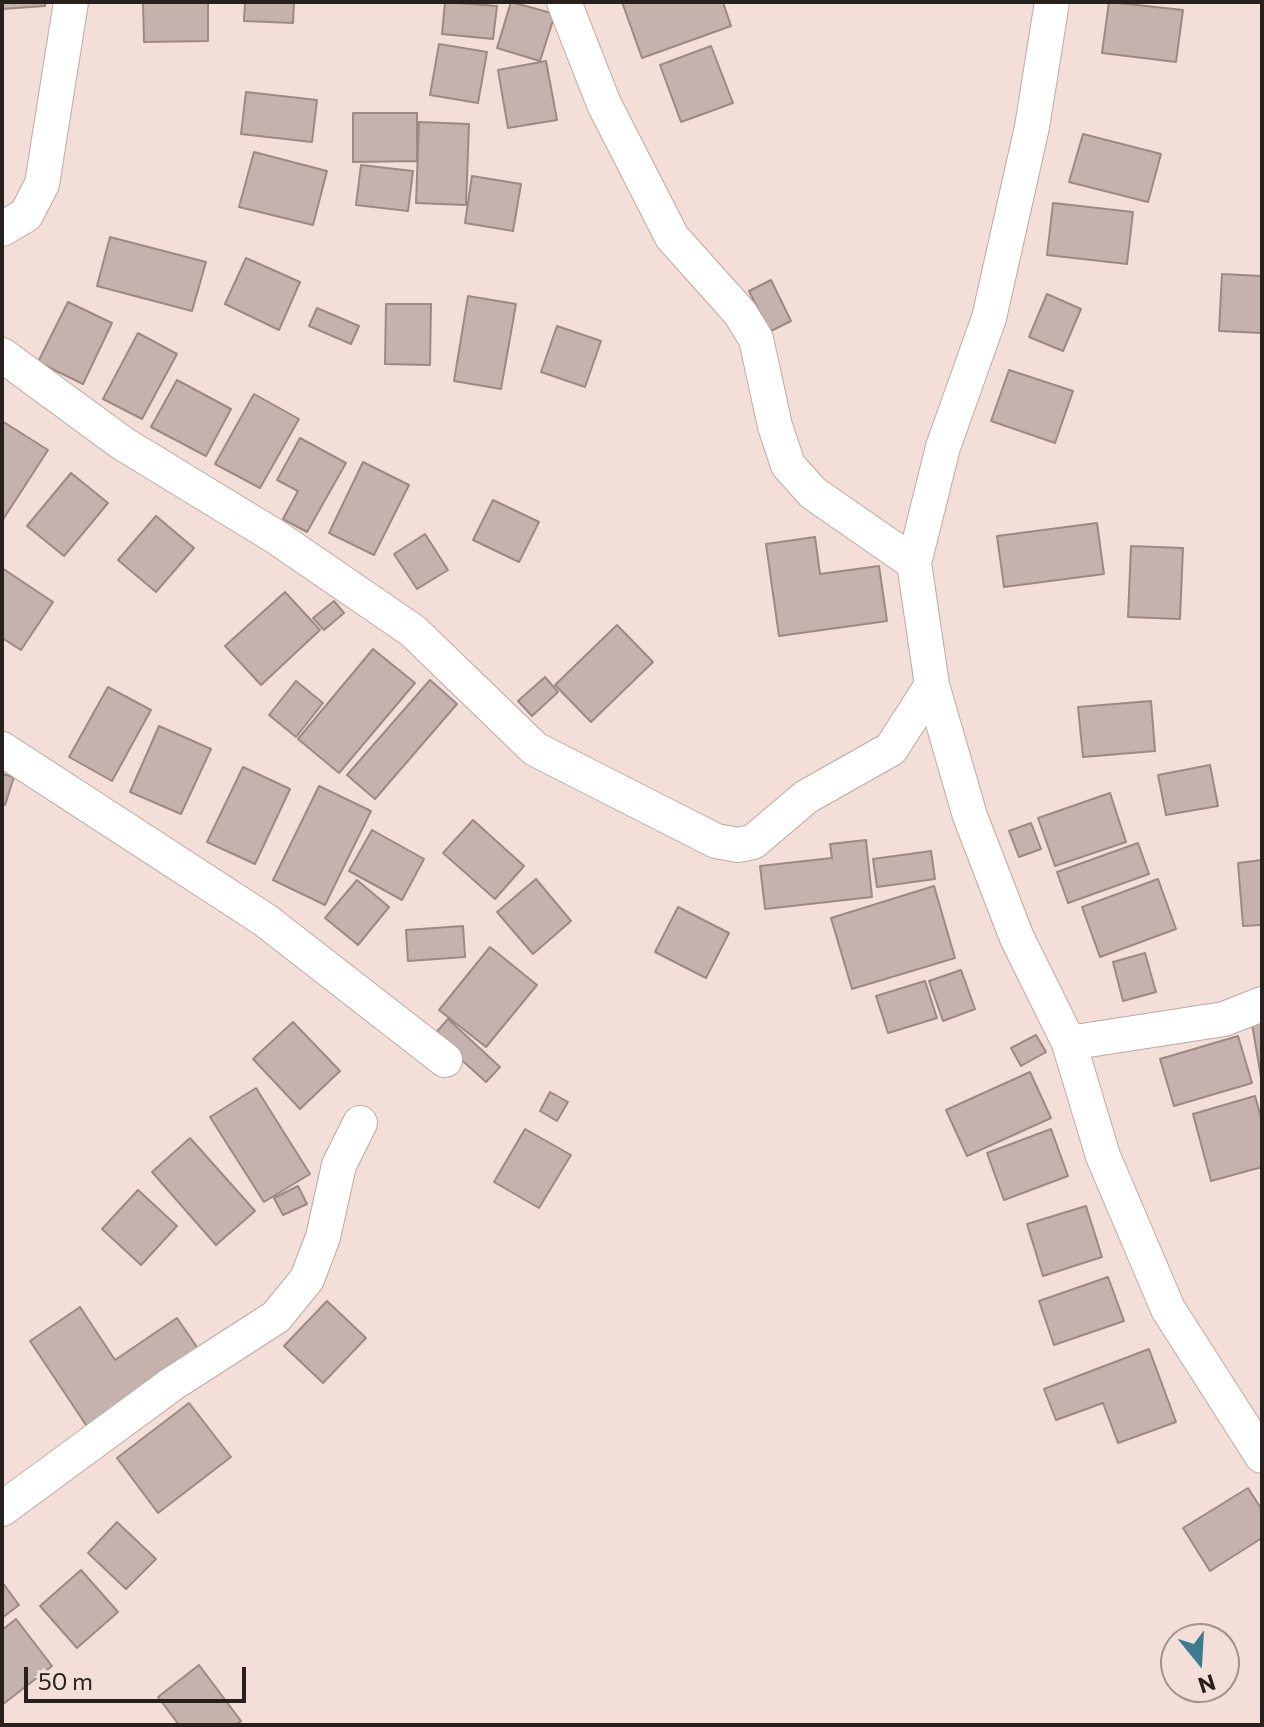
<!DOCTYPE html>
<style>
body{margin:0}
#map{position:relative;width:1264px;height:1727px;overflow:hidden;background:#f3ded8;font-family:Commissioner,sans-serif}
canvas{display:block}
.frame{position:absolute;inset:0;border:4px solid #27201d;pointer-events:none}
.north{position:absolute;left:1160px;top:1623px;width:80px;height:80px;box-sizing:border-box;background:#f3ded8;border:2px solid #a1928d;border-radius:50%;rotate:162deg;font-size:22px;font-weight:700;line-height:32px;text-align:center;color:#27201d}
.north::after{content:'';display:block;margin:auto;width:28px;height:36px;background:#3b7d8e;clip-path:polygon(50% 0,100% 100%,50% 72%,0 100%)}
.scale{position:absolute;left:24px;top:1667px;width:222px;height:36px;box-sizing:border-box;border:4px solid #27201d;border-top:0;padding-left:10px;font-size:24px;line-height:28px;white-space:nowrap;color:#27201d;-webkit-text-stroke:6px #f3ded8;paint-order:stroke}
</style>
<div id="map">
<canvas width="1264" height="1727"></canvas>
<div class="frame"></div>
<div class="north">N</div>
<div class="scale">50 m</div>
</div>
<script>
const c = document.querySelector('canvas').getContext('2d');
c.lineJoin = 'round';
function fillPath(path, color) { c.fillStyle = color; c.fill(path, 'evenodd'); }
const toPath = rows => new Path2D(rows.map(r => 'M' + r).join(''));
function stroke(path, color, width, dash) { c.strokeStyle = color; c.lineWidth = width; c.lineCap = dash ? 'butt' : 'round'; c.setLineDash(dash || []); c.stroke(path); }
const building = toPath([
 [2,2,45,2,45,6,2,9,2,2],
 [143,2,208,2,208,41,144,42,143,2],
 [245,2,294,2,293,23,244,21,245,2],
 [445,2,497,6,493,39,442,34,445,2],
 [511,2,555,14,540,61,497,48,511,2],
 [622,2,723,2,731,26,642,58,622,2],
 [1109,2,1183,10,1176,62,1102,53,1109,2],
 [439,44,487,52,478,103,430,95,439,44],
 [711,46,733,103,681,122,660,65,711,46],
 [546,61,557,120,508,128,498,70,546,61],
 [246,92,317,100,312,142,241,134,246,92],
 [353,113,417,113,417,161,353,162,353,113],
 [419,122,469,124,466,205,416,203,419,122],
 [1083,134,1161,154,1148,202,1069,182,1083,134],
 [254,152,327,171,313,225,239,207,254,152],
 [361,165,413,171,408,211,356,205,361,165],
 [472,176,521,184,513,231,465,223,472,176],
 [1053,203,1133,212,1127,264,1047,255,1053,203],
 [110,237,206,262,192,311,97,286,110,237],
 [246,258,300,282,279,330,225,304,246,258],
 [1222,274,1262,276,1262,333,1219,331,1222,274],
 [771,280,791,321,769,332,749,291,771,280],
 [1047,294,1081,309,1063,351,1029,337,1047,294],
 [468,296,516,304,501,389,454,381,468,296],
 [68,302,112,323,83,384,38,362,68,302],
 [386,304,431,304,430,365,385,364,386,304],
 [317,308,359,326,351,344,309,326,317,308],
 [557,326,601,341,585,387,541,372,557,326],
 [138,333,177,354,142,419,103,399,138,333],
 [1009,370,1073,391,1055,443,991,421,1009,370],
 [177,380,231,409,206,456,151,427,177,380],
 [254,394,299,419,260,488,215,464,254,394],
 [2,421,48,450,2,521,2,421],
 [300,438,346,463,307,532,283,519,298,491,277,480,300,438],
 [363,462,409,485,374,555,329,533,363,462],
 [71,473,108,503,64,556,27,526,71,473],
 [493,500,539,522,519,562,473,540,493,500],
 [156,516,194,548,156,592,118,560,156,516],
 [1097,523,1104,574,1004,587,997,536,1097,523],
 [425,534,448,570,417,589,394,554,425,534],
 [815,537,820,574,879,566,887,621,779,636,766,544,815,537],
 [1131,546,1183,548,1180,619,1128,617,1131,546],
 [2,568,53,602,21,650,2,638,2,568],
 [285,592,320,630,261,685,225,646,285,592],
 [334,601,344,613,324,630,313,618,334,601],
 [617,625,653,662,591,722,555,685,617,625],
 [373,649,415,683,339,773,298,739,373,649],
 [545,677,558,692,532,716,518,701,545,677],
 [430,680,457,704,375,799,347,775,430,680],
 [296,681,323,703,296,737,269,715,296,681],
 [108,687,151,710,112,781,69,757,108,687],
 [1151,701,1155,751,1083,757,1078,707,1151,701],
 [159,726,211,749,181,814,130,792,159,726],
 [1210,765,1218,806,1166,815,1158,775,1210,765],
 [243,767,290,789,255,864,207,842,243,767],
 [2,774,14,777,5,805,2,805,2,774],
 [319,786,371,811,325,905,273,880,319,786],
 [1110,793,1126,842,1055,866,1038,818,1110,793],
 [473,820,524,866,495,899,443,853,473,820],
 [1031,823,1041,849,1019,857,1009,831,1031,823],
 [372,830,424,859,402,900,349,871,372,830],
 [866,840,872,897,765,909,760,866,832,858,830,844,866,840],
 [1138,843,1149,874,1068,903,1057,872,1138,843],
 [931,851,935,879,877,887,873,859,931,851],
 [1262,860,1262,925,1243,926,1238,863,1262,860],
 [536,879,571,921,533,954,497,912,536,879],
 [1158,879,1176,929,1100,957,1082,907,1158,879],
 [357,880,389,907,358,945,325,918,357,880],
 [934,886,955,958,852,989,831,918,934,886],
 [678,907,729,933,706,978,655,952,678,907],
 [463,926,465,957,408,961,406,930,463,926],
 [490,947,537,985,486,1047,439,1010,490,947],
 [1145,953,1156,992,1123,1001,1113,962,1145,953],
 [961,970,975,1009,943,1021,929,981,961,970],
 [925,981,937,1018,888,1033,876,996,925,981],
 [1262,1016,1262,1083,1251,1018,1262,1016],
 [448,1019,500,1067,486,1082,434,1035,448,1019],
 [293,1022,340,1071,300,1109,253,1059,293,1022],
 [1036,1035,1046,1052,1021,1066,1011,1048,1036,1035],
 [1238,1036,1252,1083,1174,1106,1160,1059,1238,1036],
 [1030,1072,1051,1118,967,1156,946,1110,1030,1072],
 [256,1088,310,1174,264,1202,210,1117,256,1088],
 [550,1092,568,1102,557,1121,540,1111,550,1092],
 [1255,1096,1262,1121,1262,1167,1211,1181,1193,1114,1255,1096],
 [525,1129,571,1155,539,1208,494,1182,525,1129],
 [1051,1129,1068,1176,1004,1200,987,1153,1051,1129],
 [190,1138,255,1211,216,1245,152,1172,190,1138],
 [298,1186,307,1204,283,1215,274,1198,298,1186],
 [138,1190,177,1226,141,1265,102,1229,138,1190],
 [1086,1206,1102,1257,1043,1276,1027,1224,1086,1206],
 [1108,1277,1124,1321,1054,1345,1039,1301,1108,1277],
 [327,1301,366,1338,323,1383,284,1346,327,1301],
 [80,1307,115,1360,177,1318,201,1353,88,1428,30,1341,80,1307],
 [1149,1349,1176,1422,1118,1443,1103,1403,1056,1420,1044,1389,1149,1349],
 [189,1403,231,1457,158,1513,117,1458,189,1403],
 [1248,1488,1262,1510,1262,1538,1210,1571,1183,1528,1248,1488],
 [117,1522,156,1559,126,1589,88,1553,117,1522],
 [81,1570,118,1612,77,1648,40,1606,81,1570],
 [2,1582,19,1605,2,1618,2,1582],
 [16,1619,52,1666,2,1705,2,1630,16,1619],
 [199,1665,241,1721,236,1725,179,1725,158,1697,199,1665]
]);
fillPath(building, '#c6b2ad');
stroke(building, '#9c8983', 2);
const street = toPath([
 [564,2,604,104,672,237,740,313,756,339,775,426,788,465,813,493,914,563],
 [1052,2,1032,127,989,318,943,447,914,563,932,685,970,816,1017,938,1069,1043,1103,1156,1168,1309,1262,1456],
 [2,229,26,215,42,184,71,2],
 [2,355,122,443,276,537,413,631,535,749,716,841,738,845,753,842,806,797,891,749,932,685],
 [2,749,265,920,445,1060],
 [1069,1043,1224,1019,1262,1004],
 [2,1509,172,1384,276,1317,307,1279,323,1237,339,1165,360,1123]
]);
stroke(street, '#bda9a3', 36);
stroke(street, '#fff', 34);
</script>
